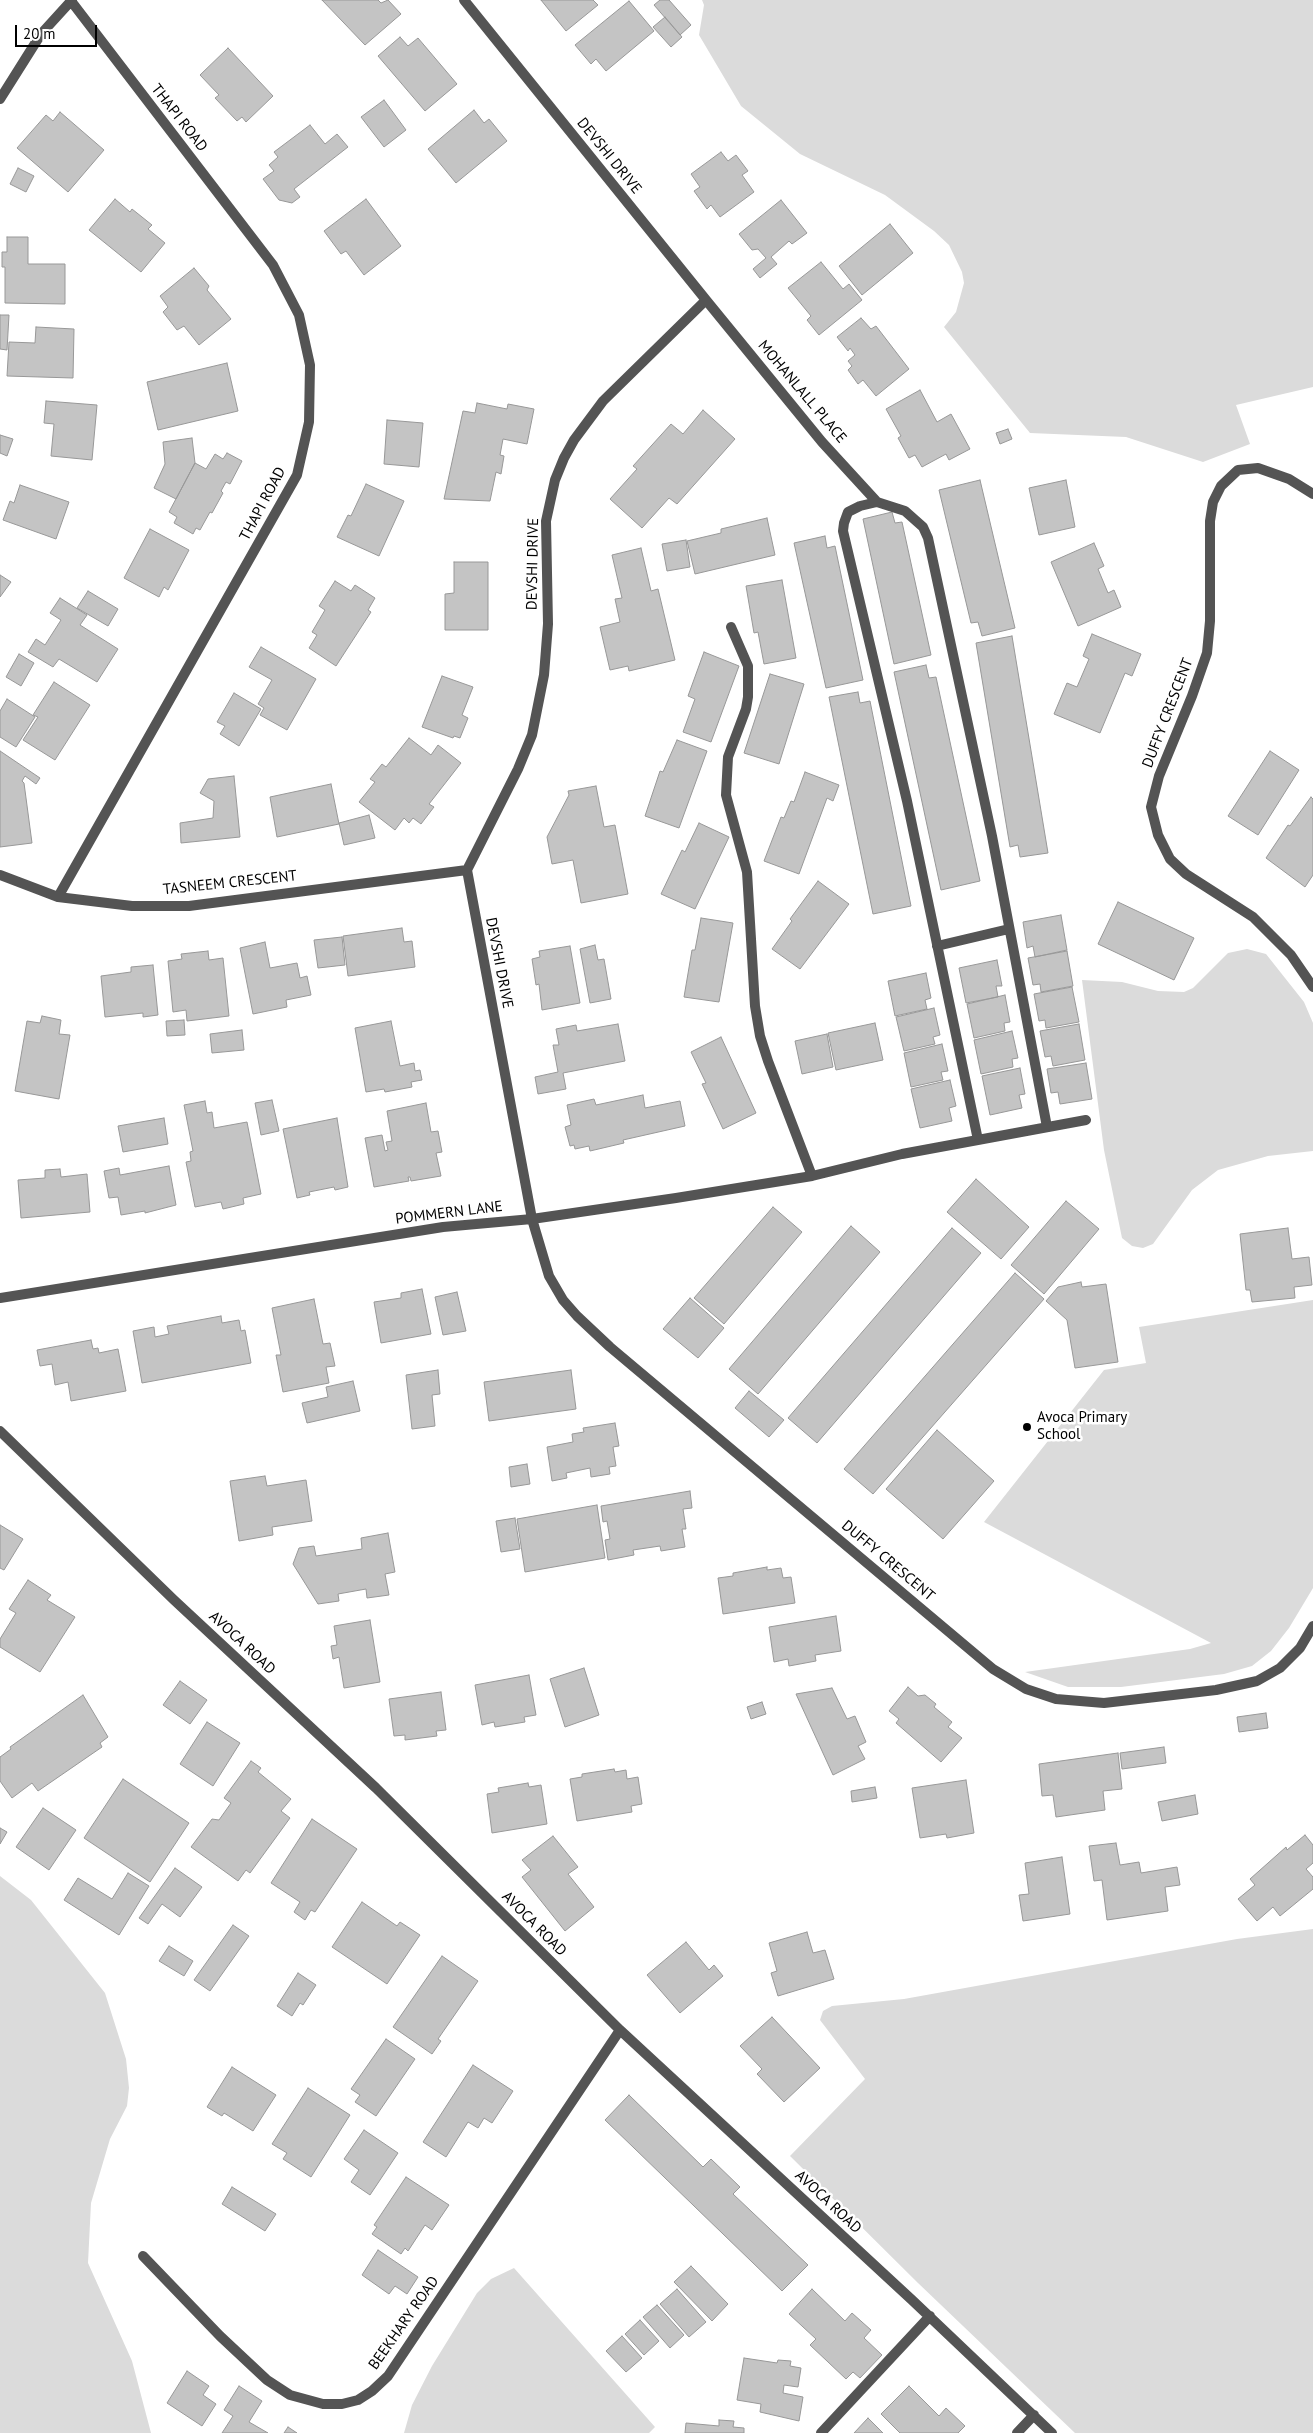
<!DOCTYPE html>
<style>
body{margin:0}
#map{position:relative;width:1313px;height:2433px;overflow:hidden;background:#fff;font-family:"PT Sans",sans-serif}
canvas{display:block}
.scale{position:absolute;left:15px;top:25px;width:82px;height:22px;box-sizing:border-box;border:2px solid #000;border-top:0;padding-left:6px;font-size:15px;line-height:18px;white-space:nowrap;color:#000;-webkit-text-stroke:4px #fff;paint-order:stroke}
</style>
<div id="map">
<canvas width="1313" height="2433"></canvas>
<div class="scale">20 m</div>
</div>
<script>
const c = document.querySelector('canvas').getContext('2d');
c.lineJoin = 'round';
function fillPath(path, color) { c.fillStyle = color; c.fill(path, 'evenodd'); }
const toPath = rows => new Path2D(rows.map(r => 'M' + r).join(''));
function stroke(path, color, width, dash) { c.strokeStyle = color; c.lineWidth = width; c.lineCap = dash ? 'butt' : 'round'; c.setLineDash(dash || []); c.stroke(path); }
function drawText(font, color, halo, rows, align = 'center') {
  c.font = font + ' "PT Sans",sans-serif'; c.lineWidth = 5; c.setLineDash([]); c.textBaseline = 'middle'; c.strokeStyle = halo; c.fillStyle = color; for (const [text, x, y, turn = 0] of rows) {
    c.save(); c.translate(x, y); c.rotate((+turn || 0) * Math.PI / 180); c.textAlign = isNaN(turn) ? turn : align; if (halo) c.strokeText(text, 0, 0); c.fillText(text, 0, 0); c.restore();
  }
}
fillPath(toPath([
 [702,0,1313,0,1313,387,1236,405,1250,444,1203,462,1126,437,1030,433,944,327,956,312,964,283,962,272,949,245,934,231,885,195,800,154,741,106,699,35,704,5],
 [1247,949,1266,954,1304,1002,1313,1023,1313,1151,1268,1156,1218,1170,1192,1190,1153,1244,1143,1248,1132,1246,1122,1238,1104,1150,1082,980,1122,982,1158,991,1184,992,1193,988,1228,953],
 [1313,1300,1313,1588,1289,1628,1271,1651,1252,1666,1224,1674,1121,1687,1068,1687,1025,1672,1190,1649,1211,1643,984,1522,1104,1370,1146,1363,1139,1327],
 [0,1876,31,1900,105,1993,126,2059,129,2088,127,2106,110,2139,91,2203,88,2263,132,2361,151,2433,0,2433],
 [1313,1929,1313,2433,1075,2433,918,2283,790,2156,865,2079,820,2020,823,2011,832,2006,904,1999,1237,1939],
 [514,2268,655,2427,649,2433,404,2433,412,2405,432,2366,477,2293,491,2279]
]), '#dbdbdb');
const building = toPath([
 [322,0,378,0,381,3,388,0,401,14,365,45,322,0],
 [541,0,593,0,598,5,566,31,541,0],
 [660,0,669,0,691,25,680,35,654,5,660,0],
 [629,1,654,31,606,71,596,59,591,64,575,45,629,1],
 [665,17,682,37,671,47,653,27,665,17],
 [400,37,408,46,418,38,457,84,425,111,378,56,400,37],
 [228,48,273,96,246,122,242,117,237,121,215,98,219,95,200,75,228,48],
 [384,100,406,130,384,147,361,117,384,100],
 [474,110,484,123,489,119,507,141,456,183,428,149,474,110],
 [60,112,104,150,68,192,17,148,46,115,53,121,60,112],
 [310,125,325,144,337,134,348,147,294,189,300,197,292,203,279,200,263,179,274,171,269,165,278,157,274,152,310,125],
 [721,152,728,161,736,155,748,171,742,175,754,192,720,217,711,205,707,209,694,191,700,187,691,174,721,152],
 [18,168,34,176,26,192,10,184,18,168],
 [115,199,130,212,132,209,152,225,148,229,165,243,141,272,89,230,115,199],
 [366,199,401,246,364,275,346,251,341,254,324,231,366,199],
 [781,200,807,233,792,244,789,241,771,257,777,264,760,278,753,269,766,258,758,249,752,250,739,234,781,200],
 [890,224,913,253,862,295,839,266,890,224],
 [7,237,28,237,28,264,65,264,65,304,5,303,5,267,2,267,2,252,7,252,7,237],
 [821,262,843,289,849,284,862,300,819,335,807,320,811,316,788,288,821,262],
 [194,268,209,286,207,290,231,319,199,345,184,326,177,330,163,312,168,307,160,296,194,268],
 [0,315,9,315,7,350,0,349,0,315],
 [861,318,871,329,876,326,909,369,876,396,863,380,858,384,848,370,852,366,848,361,855,355,850,348,848,351,837,337,861,318],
 [36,327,74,329,73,378,7,376,9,342,35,343,36,327],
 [227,363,238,411,158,430,147,382,227,363],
 [920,390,937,422,951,414,970,449,949,460,946,454,922,467,915,455,909,458,898,438,901,436,886,409,920,390],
 [46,401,97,405,92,460,51,456,54,424,44,423,46,401],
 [477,403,507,409,508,404,534,409,527,444,503,439,500,455,504,456,501,474,496,472,490,501,444,499,463,411,475,413,477,403],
 [703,410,735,439,677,504,669,498,642,528,610,499,637,469,633,466,671,424,683,434,703,410],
 [387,420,423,423,419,467,384,464,387,420],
 [1008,429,1012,439,1000,444,996,433,1008,429],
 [0,435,13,439,7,456,0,453,0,435],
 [192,438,195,463,176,499,154,488,165,464,163,442,192,438],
 [227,453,242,461,230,484,226,482,221,491,223,493,212,513,210,512,200,530,196,528,193,534,174,523,177,517,169,512,195,463,206,469,215,454,223,459,227,453],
 [980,480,1015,628,982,636,978,622,971,623,939,490,980,480],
 [1066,480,1075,527,1039,535,1029,488,1066,480],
 [366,484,404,501,379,556,337,537,348,515,351,516,366,484],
 [20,485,69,502,56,539,3,520,10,501,14,503,20,485],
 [892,512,895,523,902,522,931,655,894,664,863,519,892,512],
 [767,518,775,555,695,574,687,541,721,533,721,529,767,518],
 [150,529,189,550,168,590,164,587,159,597,124,578,150,529],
 [825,536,827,548,835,546,863,680,826,688,794,543,825,536],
 [686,540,690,567,667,571,662,544,686,540],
 [1094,543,1104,566,1098,569,1108,593,1114,590,1121,607,1078,626,1051,562,1094,543],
 [641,548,651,591,658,589,675,660,629,671,628,666,610,670,600,627,620,622,615,599,622,598,612,555,641,548],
 [454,562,488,562,488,630,445,630,445,594,454,593,454,562],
 [0,575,11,582,0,597,0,575],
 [782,580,796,658,764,664,758,632,754,633,746,586,782,580],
 [335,581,351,591,355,585,375,598,368,610,371,612,336,666,309,648,317,635,312,632,325,610,319,606,335,581],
 [88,591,118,609,108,626,77,608,88,591],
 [60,598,87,615,80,625,118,649,97,682,59,659,53,667,28,652,36,639,45,645,61,620,50,613,60,598],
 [1092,634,1141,654,1132,676,1125,673,1100,733,1054,714,1067,683,1077,687,1089,659,1083,656,1092,634],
 [1012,636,1048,853,1020,857,1018,845,1010,847,976,643,1012,636],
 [261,647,316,679,287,730,260,715,264,708,258,704,272,680,249,667,261,647],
 [704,652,739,666,711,742,683,732,695,699,688,696,704,652],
 [19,654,34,663,21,686,6,677,19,654],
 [926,665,929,678,936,677,980,881,941,890,894,672,926,665],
 [770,674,804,684,779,764,744,753,770,674],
 [442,676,473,687,462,715,468,718,460,738,454,736,453,738,422,727,442,676],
 [54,682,90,705,55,760,23,740,38,717,33,715,54,682],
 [858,692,860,703,870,701,911,906,873,914,829,697,858,692],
 [234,693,261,709,239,746,220,734,225,726,217,722,234,693],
 [7,699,35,717,16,747,0,737,0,711,7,699],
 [409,738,431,755,438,745,461,763,429,804,434,807,421,824,413,818,409,823,404,818,395,830,359,802,375,782,370,779,382,764,386,767,409,738],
 [677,740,707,751,679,828,645,816,660,771,663,772,677,740],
 [0,751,40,778,36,784,25,776,22,781,24,783,32,843,0,847,0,751],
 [1270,751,1299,770,1258,835,1228,816,1270,751],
 [805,772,839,785,833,801,827,798,799,874,764,861,781,817,784,818,791,801,794,802,805,772],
 [234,776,240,837,181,843,180,823,213,818,214,801,200,793,208,779,234,776],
 [331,784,339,824,277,837,270,797,331,784],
 [596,786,604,827,615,825,628,894,581,903,573,860,552,864,547,837,569,795,568,791,596,786],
 [1311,797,1313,799,1313,875,1305,887,1266,858,1288,825,1290,826,1311,797],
 [369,815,375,838,344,845,339,823,369,815],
 [699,823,729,837,695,909,661,894,682,850,685,852,699,823],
 [818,881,849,904,800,969,772,949,792,921,790,919,818,881],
 [1118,902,1194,938,1174,980,1098,944,1118,902],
 [1061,915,1067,950,1035,957,1033,946,1027,948,1023,922,1061,915],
 [701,918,733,923,719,1002,684,997,692,950,695,950,701,918],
 [402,928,404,942,412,941,415,967,348,976,343,936,402,928],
 [342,937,345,965,318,968,314,940,342,937],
 [265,942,270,968,297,963,300,978,307,976,311,995,286,1000,287,1007,253,1014,240,948,265,942],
 [595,945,598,960,604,959,611,999,590,1003,580,949,595,945],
 [570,946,580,1003,542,1010,539,984,536,985,532,959,540,957,539,951,570,946],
 [208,951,209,960,223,958,229,1016,187,1021,186,1010,173,1012,168,961,182,959,181,954,208,951],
 [1067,951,1073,986,1041,992,1040,984,1033,985,1028,958,1067,951],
 [997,960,1002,986,996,986,998,997,966,1003,959,968,997,960],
 [153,965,158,1015,143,1017,143,1013,105,1017,101,976,131,972,131,967,153,965],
 [926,973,931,998,925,1000,927,1009,895,1016,888,981,926,973],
 [1072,987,1079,1022,1046,1028,1045,1020,1039,1021,1034,994,1072,987],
 [1005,995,1010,1022,1004,1023,1005,1031,974,1038,967,1004,1005,995],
 [934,1008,940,1035,933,1037,935,1044,904,1051,896,1017,934,1008],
 [42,1016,61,1020,59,1034,70,1035,59,1099,15,1091,27,1021,40,1023,42,1016],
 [184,1020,185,1035,167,1036,166,1021,184,1020],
 [391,1021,400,1066,414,1063,415,1071,420,1070,422,1080,411,1082,412,1087,385,1092,384,1089,366,1092,355,1028,391,1021],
 [875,1023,883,1060,836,1070,828,1033,875,1023],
 [618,1024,625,1061,563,1073,566,1089,538,1094,535,1077,558,1072,553,1045,559,1045,556,1029,576,1025,577,1031,618,1024],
 [1079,1024,1085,1060,1053,1066,1051,1056,1045,1057,1040,1031,1079,1024],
 [242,1030,244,1050,212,1053,210,1034,242,1030],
 [1012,1031,1018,1058,1012,1059,1013,1067,981,1074,974,1040,1012,1031],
 [827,1034,833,1067,802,1074,795,1041,827,1034],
 [721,1037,756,1113,723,1129,702,1084,706,1083,691,1052,721,1037],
 [942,1044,948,1071,941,1072,943,1080,911,1087,904,1053,942,1044],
 [1086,1063,1092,1099,1060,1104,1058,1092,1051,1093,1047,1069,1086,1063],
 [1020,1068,1025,1094,1019,1095,1022,1108,990,1115,982,1076,1020,1068],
 [950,1080,956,1106,949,1108,952,1121,920,1128,911,1089,950,1080],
 [643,1095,645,1108,680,1101,685,1126,623,1140,624,1143,590,1151,589,1146,575,1149,574,1145,570,1146,565,1127,571,1125,567,1105,594,1099,596,1105,643,1095],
 [272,1100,279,1131,261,1135,255,1103,272,1100],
 [205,1101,207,1113,212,1112,214,1128,247,1122,261,1194,243,1198,244,1204,223,1209,221,1202,195,1207,186,1162,191,1161,190,1152,193,1151,184,1105,205,1101],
 [426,1103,431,1132,438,1131,442,1152,436,1153,441,1176,411,1181,410,1177,408,1177,409,1181,374,1187,365,1138,382,1135,385,1151,388,1150,386,1142,392,1141,387,1111,426,1103],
 [164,1118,168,1144,123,1152,118,1126,164,1118],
 [337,1118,348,1187,335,1190,334,1187,309,1192,310,1195,297,1198,283,1129,337,1118],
 [169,1166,176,1205,145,1213,145,1211,121,1215,118,1197,109,1198,104,1171,119,1168,120,1175,169,1166],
 [60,1169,61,1177,87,1174,90,1212,21,1218,18,1180,45,1178,45,1170,60,1169],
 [976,1179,1029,1227,1001,1259,947,1212,976,1179],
 [1066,1201,1099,1229,1044,1294,1011,1265,1066,1201],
 [773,1207,802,1232,724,1324,694,1298,773,1207],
 [851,1226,880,1252,758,1394,729,1369,851,1226],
 [952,1228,981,1253,817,1443,788,1418,952,1228],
 [1288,1228,1292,1259,1309,1257,1312,1285,1294,1287,1295,1298,1252,1302,1250,1290,1246,1290,1240,1234,1288,1228],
 [1015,1273,1044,1299,873,1494,844,1469,1015,1273],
 [1081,1282,1082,1287,1106,1284,1118,1362,1075,1368,1067,1320,1046,1301,1058,1287,1081,1282],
 [422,1289,431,1334,381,1343,374,1302,401,1298,401,1293,422,1289],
 [457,1292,466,1331,443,1335,435,1297,457,1292],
 [690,1298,724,1328,698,1358,663,1329,690,1298],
 [314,1299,323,1344,330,1343,335,1366,326,1367,329,1383,283,1392,276,1355,281,1355,272,1308,314,1299],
 [221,1316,222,1323,239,1320,241,1331,245,1330,251,1363,142,1383,133,1331,154,1327,155,1337,169,1334,167,1326,221,1316],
 [91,1340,93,1349,98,1348,99,1353,118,1349,126,1391,71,1401,68,1382,55,1385,52,1364,40,1366,37,1350,91,1340],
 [438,1370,440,1394,432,1395,435,1426,412,1429,406,1375,438,1370],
 [571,1370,576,1409,489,1421,484,1382,571,1370],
 [353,1381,360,1411,307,1423,302,1403,328,1397,326,1387,353,1381],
 [749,1391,784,1420,769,1437,735,1408,749,1391],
 [615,1423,619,1446,613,1447,616,1466,609,1467,610,1474,591,1477,590,1468,566,1473,567,1478,552,1481,547,1447,573,1442,572,1434,584,1432,583,1428,615,1423],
 [937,1430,994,1481,943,1539,886,1489,937,1430],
 [527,1464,530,1484,511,1487,509,1467,527,1464],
 [265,1476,267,1486,306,1480,312,1521,272,1527,273,1535,239,1541,230,1481,265,1476],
 [690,1491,692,1508,683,1509,686,1529,682,1529,685,1547,661,1551,660,1546,633,1550,634,1555,608,1560,605,1540,610,1539,607,1521,603,1522,601,1506,690,1491],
 [597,1505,605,1558,525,1572,517,1519,597,1505],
 [515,1518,520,1549,501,1552,496,1521,515,1518],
 [0,1525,23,1539,4,1570,0,1568,0,1525],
 [388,1533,395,1572,385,1574,389,1595,367,1598,366,1589,338,1594,339,1601,318,1604,293,1564,299,1548,314,1546,316,1556,362,1549,361,1538,388,1533],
 [767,1567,767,1570,781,1568,783,1578,791,1577,795,1603,723,1614,718,1578,733,1576,733,1573,767,1567],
 [28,1580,51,1595,47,1600,75,1617,40,1672,0,1647,0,1639,16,1613,9,1609,28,1580],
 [836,1616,841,1651,815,1655,816,1661,789,1666,788,1659,774,1662,769,1627,836,1616],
 [370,1620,380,1682,344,1688,339,1657,333,1659,331,1646,337,1645,334,1626,370,1620],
 [584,1668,599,1715,565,1727,550,1679,584,1668],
 [529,1675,536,1715,524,1717,525,1722,495,1727,494,1722,482,1725,475,1685,529,1675],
 [180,1681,207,1700,190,1724,163,1705,180,1681],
 [908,1687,918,1696,925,1695,936,1704,934,1707,952,1722,948,1727,962,1738,941,1762,896,1723,899,1719,889,1711,908,1687],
 [832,1688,847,1719,855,1716,866,1742,858,1746,865,1759,833,1775,796,1694,832,1688],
 [441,1692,446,1730,436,1731,437,1736,405,1740,405,1735,394,1736,389,1699,441,1692],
 [83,1695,108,1737,100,1743,102,1747,38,1791,32,1783,12,1798,0,1781,0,1757,11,1749,10,1747,83,1695],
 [762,1702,766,1714,751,1719,747,1707,762,1702],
 [1266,1713,1268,1728,1239,1732,1237,1717,1266,1713],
 [207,1722,240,1743,213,1786,180,1764,207,1722],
 [1164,1747,1166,1763,1122,1769,1120,1753,1164,1747],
 [1118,1753,1122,1789,1103,1791,1105,1810,1056,1817,1053,1795,1042,1796,1039,1764,1118,1753],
 [251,1761,261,1768,258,1772,291,1799,281,1811,290,1818,250,1873,246,1870,238,1881,191,1847,212,1819,219,1820,231,1803,224,1798,251,1761],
 [614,1769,615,1772,626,1770,627,1779,638,1777,642,1804,631,1806,632,1812,577,1821,570,1779,582,1777,582,1774,614,1769],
 [123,1779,189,1823,150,1882,84,1838,123,1779],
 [966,1780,974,1833,947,1838,946,1834,920,1838,912,1788,966,1780],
 [528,1783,529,1787,541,1785,547,1824,492,1833,487,1794,499,1792,498,1788,528,1783],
 [875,1787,877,1798,852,1802,851,1791,875,1787],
 [1195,1795,1198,1814,1162,1821,1158,1802,1195,1795],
 [43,1808,76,1830,49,1870,16,1847,43,1808],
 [312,1819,357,1849,315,1912,311,1910,305,1920,294,1912,300,1902,271,1883,312,1819],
 [0,1828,7,1832,0,1844,0,1828],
 [1305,1835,1313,1845,1313,1863,1306,1869,1313,1877,1313,1889,1280,1916,1273,1907,1257,1921,1238,1899,1255,1885,1250,1879,1286,1847,1287,1850,1305,1835],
 [553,1836,578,1867,568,1874,594,1907,565,1931,522,1877,531,1870,522,1860,553,1836],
 [1116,1843,1120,1865,1139,1862,1141,1873,1177,1867,1180,1885,1165,1887,1168,1911,1107,1920,1102,1880,1094,1881,1089,1846,1116,1843],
 [1062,1857,1070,1914,1023,1921,1019,1895,1029,1894,1025,1863,1062,1857],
 [175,1868,202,1887,180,1917,162,1904,148,1924,139,1918,175,1868],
 [128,1873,149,1886,119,1935,64,1900,78,1878,112,1899,128,1873],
 [362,1902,397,1926,400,1922,420,1935,387,1984,332,1947,362,1902],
 [233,1925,249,1936,210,1991,194,1980,233,1925],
 [807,1932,813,1953,825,1950,834,1979,778,1996,771,1973,777,1971,769,1943,807,1932],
 [686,1942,709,1970,714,1965,723,1976,680,2013,647,1975,686,1942],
 [169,1946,193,1961,184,1976,159,1961,169,1946],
 [442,1956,478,1981,438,2039,441,2041,432,2054,393,2027,442,1956],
 [298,1973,316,1985,303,2005,300,2003,292,2016,277,2006,298,1973],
 [772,2017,820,2068,784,2102,757,2074,762,2069,740,2046,772,2017],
 [386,2039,415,2059,376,2116,355,2102,360,2095,351,2089,386,2039],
 [473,2065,513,2091,492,2123,484,2118,478,2128,468,2122,446,2157,423,2142,473,2065],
 [232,2067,276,2095,253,2131,224,2113,222,2116,207,2107,232,2067],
 [308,2088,350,2115,311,2177,283,2159,287,2153,272,2144,308,2088],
 [629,2095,703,2167,711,2159,740,2187,733,2194,808,2265,782,2291,605,2120,629,2095],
 [364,2130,398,2153,370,2195,351,2182,359,2170,344,2159,364,2130],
 [406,2177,449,2205,432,2230,425,2225,408,2251,405,2248,401,2254,372,2234,377,2227,374,2225,406,2177],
 [232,2187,276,2214,265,2231,222,2204,232,2187],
 [378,2250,418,2277,407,2294,395,2286,389,2294,362,2275,378,2250],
 [691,2266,728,2304,712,2321,674,2282,691,2266],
 [677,2289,706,2322,689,2337,660,2304,677,2289],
 [812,2289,845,2321,852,2313,871,2330,864,2338,882,2355,860,2378,853,2372,846,2379,810,2345,816,2339,789,2314,812,2289],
 [657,2305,684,2335,670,2348,643,2317,657,2305],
 [640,2320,659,2341,644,2355,625,2334,640,2320],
 [622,2336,642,2358,626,2372,606,2351,622,2336],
 [744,2358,777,2363,778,2360,791,2361,790,2366,801,2368,798,2387,784,2385,783,2393,803,2397,799,2421,760,2412,761,2404,737,2400,744,2358],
 [187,2371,209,2386,203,2395,216,2404,202,2426,167,2403,187,2371],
 [239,2386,262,2401,249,2422,268,2433,222,2433,233,2416,224,2410,239,2386],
 [909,2386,939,2416,946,2408,965,2426,958,2433,900,2433,881,2414,909,2386],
 [868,2418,883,2433,854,2433,868,2418],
 [719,2420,734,2421,733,2427,744,2428,744,2433,685,2433,686,2423,719,2426,719,2420],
 [288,2427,297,2433,284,2433,288,2427]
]);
fillPath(building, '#c4c4c4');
stroke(building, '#989898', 1);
stroke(toPath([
 [464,0,706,300,603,401,574,440,564,458,555,480,546,521,548,624,544,675,532,735,518,769,467,870,532,1219,549,1276,563,1300,577,1316,610,1347,993,1669,1026,1689,1056,1699,1104,1703,1216,1690,1257,1681,1280,1668,1300,1648,1313,1626],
 [0,99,41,34,72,0],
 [706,300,822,442,877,502],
 [1313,494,1289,479,1258,468,1238,470,1221,486,1213,502,1210,521,1210,621,1207,653,1192,696,1159,776,1151,807,1158,835,1170,859,1186,874,1253,917,1291,955,1313,987],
 [731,627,748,666,748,697,746,709,728,757,726,795,747,872,755,1006,760,1036,768,1061,812,1176],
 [0,875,58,897,132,906,189,906,467,870],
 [58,897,297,475,309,422,310,365,299,315,273,265,71,1],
 [937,946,1009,929],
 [978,1140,907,801,843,531,844,523,848,512,860,506,877,502,905,511,923,527,928,538,992,836,1047,1127],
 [0,1298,443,1227,532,1219,676,1198,812,1176,902,1154,1086,1120],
 [0,1431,174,1600,376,1788,620,2030,912,2300,1052,2433],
 [143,2256,220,2336,267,2380,290,2395,323,2404,342,2404,358,2400,372,2391,388,2376,620,2030],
 [821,2433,930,2316],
 [1017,2433,1034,2415]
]), '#545454', 10);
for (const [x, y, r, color] of [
 [1027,1427,5,"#000"]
]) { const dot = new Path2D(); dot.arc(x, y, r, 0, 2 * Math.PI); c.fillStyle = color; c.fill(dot); stroke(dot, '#fff', 2); }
drawText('15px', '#000', '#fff', [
 ["THAPI ROAD",179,118,52],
 ["DEVSHI DRIVE",609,156,51],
 ["MOHANLALL PLACE",802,392,50],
 ["THAPI ROAD",263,504,-62],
 ["DEVSHI DRIVE",533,564,-89],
 ["DUFFY CRESCENT",1168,713,-69],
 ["TASNEEM CRESCENT",230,883,-6],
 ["DEVSHI DRIVE",499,963,79],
 ["POMMERN LANE",449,1213,-7],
 ["DUFFY CRESCENT",888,1561,40],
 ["AVOCA ROAD",242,1643,43],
 ["AVOCA ROAD",534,1924,45],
 ["AVOCA ROAD",828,2202,43],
 ["BEEKHARY ROAD",404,2323,-55]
]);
drawText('15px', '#000', '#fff', [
 ["Avoca Primary",1037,1418],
 ["School",1037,1435]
], 'left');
</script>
